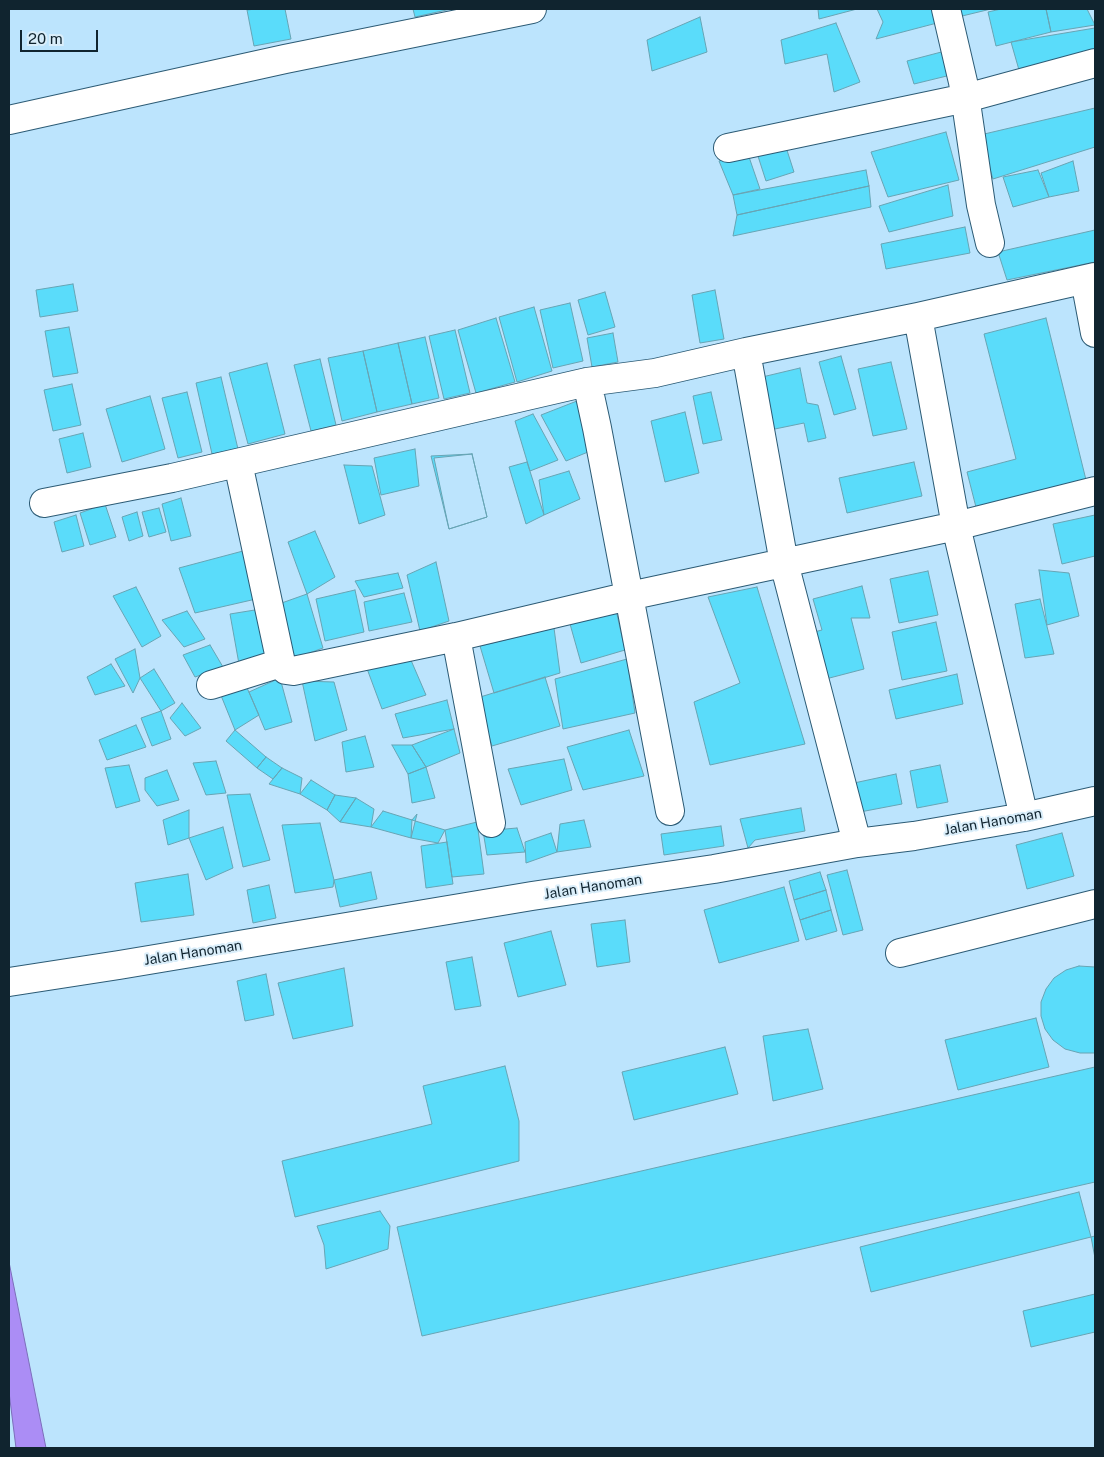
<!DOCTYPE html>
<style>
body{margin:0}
#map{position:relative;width:1104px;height:1457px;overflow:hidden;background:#bce4fd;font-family:"Public Sans",sans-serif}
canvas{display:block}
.frame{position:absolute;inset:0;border:10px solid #10242f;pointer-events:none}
.scale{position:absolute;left:20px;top:30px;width:78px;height:22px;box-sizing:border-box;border:2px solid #10242f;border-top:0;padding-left:6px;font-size:15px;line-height:18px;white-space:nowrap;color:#10242f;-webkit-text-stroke:4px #daeefa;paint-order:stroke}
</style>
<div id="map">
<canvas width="1104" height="1457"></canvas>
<div class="frame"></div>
<div class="scale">20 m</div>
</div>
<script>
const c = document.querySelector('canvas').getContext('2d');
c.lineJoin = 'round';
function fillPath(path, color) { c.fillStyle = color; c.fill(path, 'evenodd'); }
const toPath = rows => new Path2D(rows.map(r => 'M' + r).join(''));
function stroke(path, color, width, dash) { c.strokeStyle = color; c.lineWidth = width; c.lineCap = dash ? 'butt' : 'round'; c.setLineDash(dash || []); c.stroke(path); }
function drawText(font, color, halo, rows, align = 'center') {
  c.font = font + ' "Public Sans",sans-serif'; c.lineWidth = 4; c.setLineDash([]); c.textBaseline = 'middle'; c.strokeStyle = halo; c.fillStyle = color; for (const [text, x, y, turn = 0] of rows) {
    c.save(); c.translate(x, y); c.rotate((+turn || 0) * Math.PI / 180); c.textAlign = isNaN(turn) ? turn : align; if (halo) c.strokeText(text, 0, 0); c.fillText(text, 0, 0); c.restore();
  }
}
const water = toPath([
 [9,1262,46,1448,16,1448,9,1392,9,1262]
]);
fillPath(water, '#ab8df5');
stroke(water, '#7c6eba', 1);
const building = toPath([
 [256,9,285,9,291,39,254,46,247,10,256,9],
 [413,9,451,9,415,17,413,9],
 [818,9,857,9,819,19,818,9],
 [877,9,943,9,937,23,876,39,883,22,877,9],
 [954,9,991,9,958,17,954,9],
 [1001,9,1046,9,1051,32,996,46,988,12,1001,9],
 [1046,9,1087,9,1095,25,1051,32,1046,9],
 [700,17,707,52,652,71,647,40,700,17],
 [836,23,860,82,834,92,827,54,785,64,781,40,836,23],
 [1095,28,1095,59,1019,70,1011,42,1095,28],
 [949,50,955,74,914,84,907,61,949,50],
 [1095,108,1095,147,993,179,980,135,1095,108],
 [946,132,959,180,888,197,871,152,946,132],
 [784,141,794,172,766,181,756,150,784,141],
 [748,154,760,189,733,195,719,161,748,154],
 [1073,161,1079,191,1049,197,1041,173,1073,161],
 [866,170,869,186,737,215,733,195,866,170],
 [1038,170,1049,197,1013,207,1003,177,1038,170],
 [948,185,953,216,889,232,879,206,948,185],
 [869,186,871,207,733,236,737,215,869,186],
 [965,227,970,253,886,269,881,244,965,227],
 [1095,230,1095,262,1007,280,998,252,1095,230],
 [73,284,78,311,40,317,36,290,73,284],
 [715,290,724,339,700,343,692,295,715,290],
 [605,292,615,327,588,335,578,300,605,292],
 [570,303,583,361,553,368,540,310,570,303],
 [534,307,552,371,517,382,499,317,534,307],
 [496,318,515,382,476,393,458,330,496,318],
 [1046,318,1088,488,978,515,967,472,1016,459,984,334,1046,318],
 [69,327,78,373,53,377,45,331,69,327],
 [455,330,470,393,444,399,429,336,455,330],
 [613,333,618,362,592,367,587,338,613,333],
 [425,337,439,398,412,404,398,343,425,337],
 [398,343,412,404,377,412,363,351,398,343],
 [363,351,377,412,342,421,328,358,363,351],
 [841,356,856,409,834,415,819,362,841,356],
 [320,359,336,425,311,431,294,365,320,359],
 [891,362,907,429,873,436,858,369,891,362],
 [267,363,285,434,248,444,229,373,267,363],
 [800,368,807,403,818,405,826,438,808,442,804,423,770,430,758,378,800,368],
 [221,377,238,449,212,454,196,383,221,377],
 [72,384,81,425,53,431,44,390,72,384],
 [187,392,202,452,178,458,162,398,187,392],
 [711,392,722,440,703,444,693,396,711,392],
 [150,396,165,449,122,462,106,409,150,396],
 [577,401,588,452,566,461,541,415,577,401],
 [685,412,699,473,665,482,651,421,685,412],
 [533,414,558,460,530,471,515,421,533,414],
 [83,433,91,467,67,473,59,439,83,433],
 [415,449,419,486,381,495,374,458,415,449],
 [472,454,487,517,449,529,431,456,472,454],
 [472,454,487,517,449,529,434,458,472,454],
 [527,462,544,515,526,524,509,467,527,462],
 [914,462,922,496,847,513,839,478,914,462],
 [344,465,372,466,385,515,359,524,344,465],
 [569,471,580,499,544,515,539,480,569,471],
 [181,498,191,536,171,541,162,504,181,498],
 [105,504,116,537,90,545,80,513,105,504],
 [159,508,166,532,149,537,142,512,159,508],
 [137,512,143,536,129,541,122,517,137,512],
 [76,515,84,546,62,552,54,522,76,515],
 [1095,515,1095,556,1062,564,1053,524,1095,515],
 [315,531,335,577,307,594,288,542,315,531],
 [243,551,256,599,195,613,179,568,243,551],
 [436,562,449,621,420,631,407,575,436,562],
 [1039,570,1069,573,1079,616,1047,625,1039,570],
 [928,571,938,615,899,623,890,579,928,571],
 [398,573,403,588,364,597,355,581,398,573],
 [862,586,870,618,851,618,864,669,818,681,806,634,822,630,813,599,862,586],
 [136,587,161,636,142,647,113,596,136,587],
 [757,587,805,744,710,765,694,702,740,683,708,597,757,587],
 [355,590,364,632,325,641,316,599,355,590],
 [404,593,412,622,369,631,364,602,404,593],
 [307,594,323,648,293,659,276,605,307,594],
 [1040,599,1054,654,1025,658,1015,604,1040,599],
 [261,609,269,659,239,664,230,614,261,609],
 [616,610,625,650,581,663,570,624,616,610],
 [187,611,205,639,184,647,162,620,187,611],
 [936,622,947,671,902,680,892,632,936,622],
 [554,628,560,673,494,693,480,646,554,628],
 [210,645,223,667,195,677,183,655,210,645],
 [135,649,140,678,133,693,115,659,135,649],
 [407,651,426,695,382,709,366,666,407,651],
 [627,659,635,713,563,729,555,679,627,659],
 [111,664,125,686,95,695,87,677,111,664],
 [154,669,175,703,161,711,140,678,154,669],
 [957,674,963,704,896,719,889,690,957,674],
 [545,677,560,726,492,746,477,698,545,677],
 [280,678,292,722,265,730,249,692,280,678],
 [244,681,259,715,235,730,220,693,244,681],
 [302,681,334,682,347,730,315,741,302,681],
 [447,700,454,729,403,738,395,714,447,700],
 [182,703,201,728,185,736,170,718,182,703],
 [161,711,171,739,152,746,141,718,161,711],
 [136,725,146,747,107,760,99,740,136,725],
 [454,729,460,753,426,767,412,745,454,729],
 [235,730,266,757,257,768,226,741,235,730],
 [629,730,644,776,583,790,567,747,629,730],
 [365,736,374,767,346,772,342,742,365,736],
 [392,745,412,745,426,767,408,774,392,745],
 [266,757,282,768,273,779,257,768,266,757],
 [564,759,572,790,521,805,508,769,564,759],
 [216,761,226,793,206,795,193,763,216,761],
 [129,765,140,801,116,808,105,768,129,765],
 [940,765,948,802,917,808,910,771,940,765],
 [426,767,435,798,412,803,408,774,426,767],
 [282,768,302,778,300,794,269,784,282,768],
 [167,770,179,800,157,806,145,790,145,778,167,770],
 [896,774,902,804,860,812,854,783,896,774],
 [311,780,335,795,327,810,300,794,311,780],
 [250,794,270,860,243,867,227,795,250,794],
 [335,795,356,798,340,822,327,810,335,795],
 [356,798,374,809,371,827,340,822,356,798],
 [801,808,805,831,755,840,748,848,740,819,801,808],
 [189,810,189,838,168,845,163,820,189,810],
 [383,811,412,820,417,814,411,838,371,827,383,811],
 [412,820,445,830,438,843,411,838,412,820],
 [584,820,591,847,557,852,560,824,584,820],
 [477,822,484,874,452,877,445,830,477,822],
 [320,823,334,880,333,887,295,893,282,825,320,823],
 [721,826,724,846,664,855,661,834,721,826],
 [223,827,233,868,206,880,189,838,223,827],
 [517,828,525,852,487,855,483,831,517,828],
 [551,833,557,852,526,863,525,842,551,833],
 [1062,833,1074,876,1027,889,1016,845,1062,833],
 [447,842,453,884,426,888,421,846,447,842],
 [847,870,863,930,843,935,827,875,847,870],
 [371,872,377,899,340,907,334,880,371,872],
 [820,872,826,890,794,900,789,881,820,872],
 [188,874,194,915,141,922,135,883,188,874],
 [269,885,276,918,253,923,247,890,269,885],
 [784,887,799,941,719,963,704,910,784,887],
 [826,890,831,910,800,920,794,900,826,890],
 [831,910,837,931,806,940,800,920,831,910],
 [625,920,630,962,597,967,591,924,625,920],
 [551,931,566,985,518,997,504,943,551,931],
 [472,957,481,1006,455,1010,446,962,472,957],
 [1079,966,1095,967,1095,1053,1080,1053,1065,1049,1053,1040,1045,1029,1041,1016,1041,1002,1046,989,1054,978,1066,970,1079,966],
 [344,968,353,1026,293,1039,278,983,344,968],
 [266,974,274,1015,245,1021,237,981,266,974],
 [1036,1018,1049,1067,958,1090,945,1040,1036,1018],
 [808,1029,823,1089,773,1101,763,1036,808,1029],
 [725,1047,738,1094,634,1120,622,1072,725,1047],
 [505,1066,519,1121,519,1161,295,1217,282,1161,432,1124,423,1086,505,1066],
 [1095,1067,1095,1182,422,1336,397,1227,1095,1067],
 [1079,1192,1091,1237,871,1292,860,1247,1079,1192],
 [380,1211,390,1226,388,1249,326,1269,324,1245,317,1226,380,1211],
 [1095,1236,1095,1258,1091,1237,1095,1236],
 [1095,1294,1095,1332,1031,1347,1023,1311,1095,1294]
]);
fillPath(building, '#5adcfa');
stroke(building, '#67a4b4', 1);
const minor = toPath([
 [946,9,963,82,981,205,990,243],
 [9,120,285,59,532,9],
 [728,148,966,98,1095,63],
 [1085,280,1095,333],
 [918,317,956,526,1024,817],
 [746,352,784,563,857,843],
 [587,382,597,428,670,811],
 [238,463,281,663,286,670,293,671,456,637,629,596,956,526,1095,491],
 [44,503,172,478,587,382,655,373,746,352,918,317,1095,277],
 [456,637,491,823],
 [211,685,281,663],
 [900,953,1095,904],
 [9,982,119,965,532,896,714,869,857,843,914,836,1024,817,1095,801]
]);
stroke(minor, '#2c5b75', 30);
stroke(minor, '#fff', 28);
drawText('14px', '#10242f', '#daeefa', [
 ["Jalan Hanoman",993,822,-10],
 ["Jalan Hanoman",593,887,-9],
 ["Jalan Hanoman",193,953,-9]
]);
</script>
